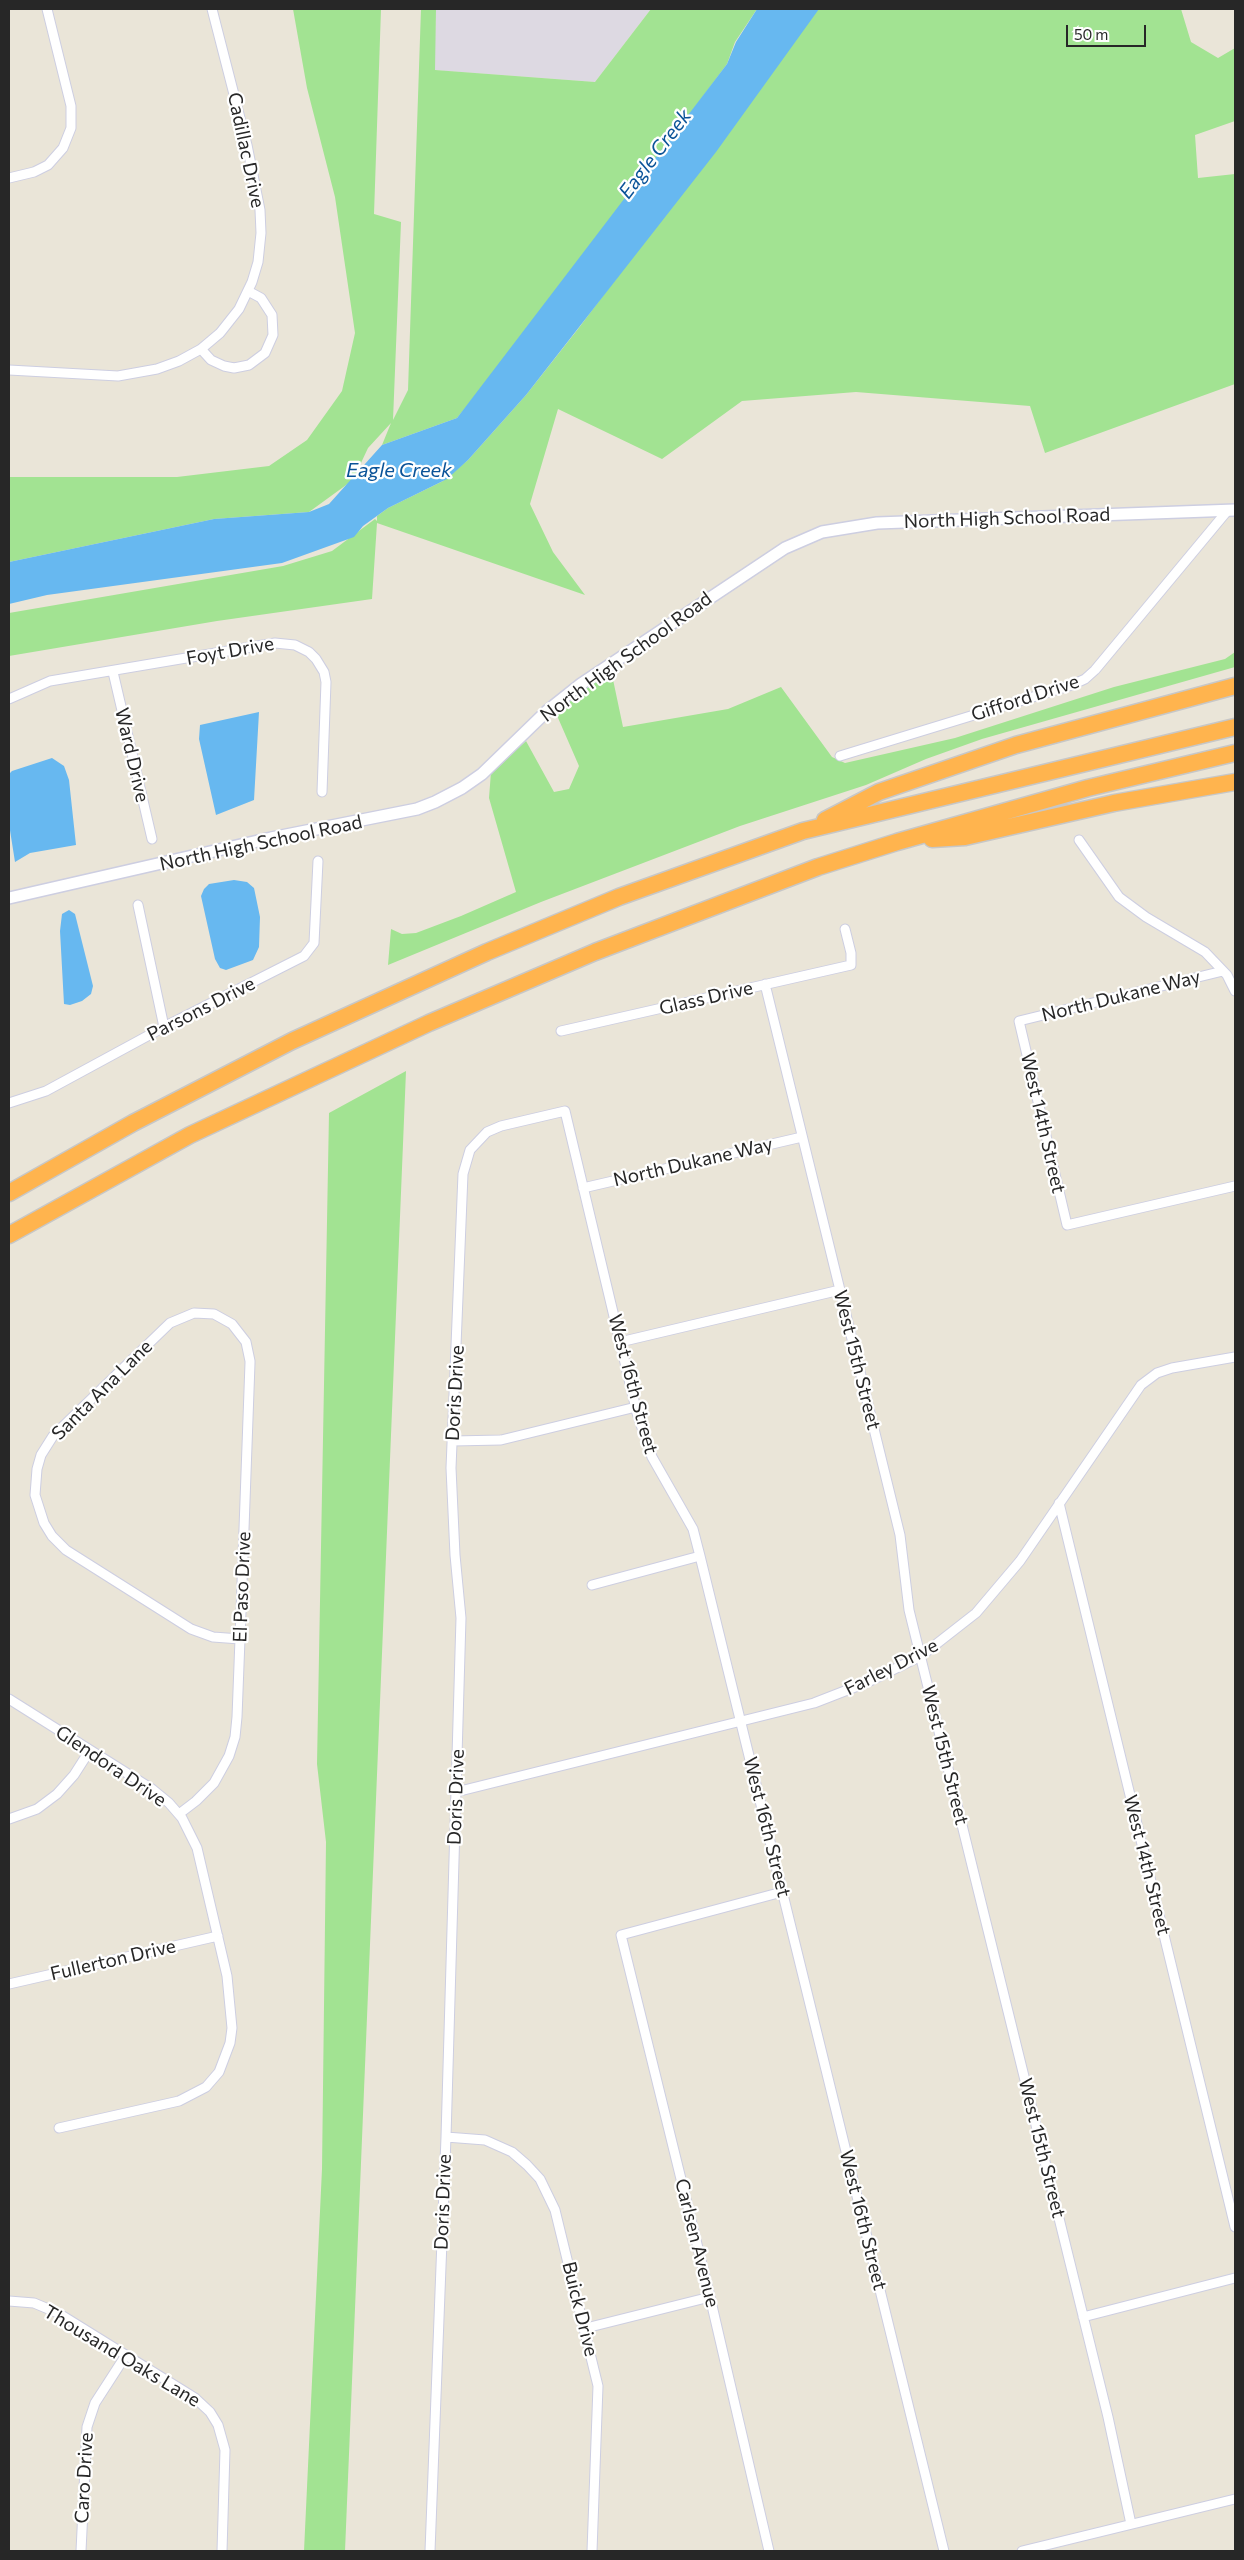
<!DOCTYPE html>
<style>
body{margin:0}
#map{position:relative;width:1244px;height:2560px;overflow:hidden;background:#eae5d8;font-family:Commissioner,sans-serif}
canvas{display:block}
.frame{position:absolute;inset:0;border:10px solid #272727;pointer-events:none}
.scale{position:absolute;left:1066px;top:25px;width:80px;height:22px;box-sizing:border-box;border:2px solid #272727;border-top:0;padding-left:6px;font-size:15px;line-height:18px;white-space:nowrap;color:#272727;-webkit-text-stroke:4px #fff;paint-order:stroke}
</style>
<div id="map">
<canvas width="1244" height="2560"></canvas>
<div class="frame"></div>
<div class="scale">50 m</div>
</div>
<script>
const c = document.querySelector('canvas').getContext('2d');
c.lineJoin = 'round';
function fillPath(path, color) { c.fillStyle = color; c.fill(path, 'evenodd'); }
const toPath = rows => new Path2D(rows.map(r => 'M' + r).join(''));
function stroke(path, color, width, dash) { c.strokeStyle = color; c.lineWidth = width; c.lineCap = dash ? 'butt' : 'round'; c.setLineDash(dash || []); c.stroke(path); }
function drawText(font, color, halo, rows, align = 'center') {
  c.font = font + ' Commissioner,sans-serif'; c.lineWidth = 4.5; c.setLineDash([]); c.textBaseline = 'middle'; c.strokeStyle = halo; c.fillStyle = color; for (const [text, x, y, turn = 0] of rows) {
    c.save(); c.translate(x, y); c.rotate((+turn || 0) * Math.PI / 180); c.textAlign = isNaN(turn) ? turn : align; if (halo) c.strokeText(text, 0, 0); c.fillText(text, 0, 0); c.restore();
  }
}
fillPath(toPath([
 [436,9,651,9,595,82,434,70]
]), '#ddd9e2');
fillPath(toPath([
 [293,9,381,9,374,214,401,222,393,420,408,390,421,9,436,9,435,70,595,82,651,9,757,9,735,42,727,64,532,326,457,418,382,445,391,423,368,448,353,480,309,512,214,519,9,562,9,477,177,477,269,466,307,440,342,391,355,333,335,197,307,88],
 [818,9,1181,9,1191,42,1218,58,1235,48,1235,121,1195,135,1198,178,1235,174,1235,384,1045,453,1030,406,856,392,742,401,662,459,558,409,530,504,553,552,585,595,377,523,372,599,217,621,9,656,9,613,283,566,332,551,375,519,377,521,377,516,388,508,443,481,468,460,526,395,578,329],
 [1235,652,1235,667,982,739,926,759,866,785,740,826,541,902,388,965,391,929,402,934,416,933,461,916,516,892,489,798,491,772,526,741,554,792,569,789,579,766,555,711,611,670,623,727,728,709,781,687,832,757,845,763,955,738,1114,687,1225,659],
 [406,1071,345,2551,304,2551,322,2169,326,1842,317,1764,329,1113]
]), '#a2e392');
fillPath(toPath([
 [757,9,819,9,716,152,526,395,468,460,447,479,388,508,363,526,354,537,282,563,47,595,9,604,9,562,214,519,309,512,329,504,382,445,457,418,727,64,736,42],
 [259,712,254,800,216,815,199,739,200,725],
 [52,758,64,766,69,780,76,845,30,853,15,862,9,824,9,774,12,771],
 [234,880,247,882,254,888,260,917,259,947,253,960,226,970,220,968,215,959,201,896,204,889,209,884],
 [69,910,75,914,93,986,91,994,82,1001,70,1005,64,1004,60,931,62,914]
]), '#67b8f0');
const minor = toPath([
 [9,178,34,172,48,165,63,148,71,128,71,106,47,9],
 [201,349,211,360,224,366,234,368,249,365,265,353,273,335,272,315,261,298,248,291],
 [9,370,118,376,157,369,179,361,201,349,220,333,239,309,252,282,258,262,261,233,260,210,247,145,212,9],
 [113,672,152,839],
 [9,699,50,681,275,643,295,645,309,652,316,659,324,672,326,682,322,792],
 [840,756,1072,685,1085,679,1095,670,1228,510],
 [1079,840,1119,897,1146,917,1205,952,1227,975,1235,991],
 [138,905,164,1027],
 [1223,971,1019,1021,1067,1225,1235,1186],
 [765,984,900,1535,909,1610,1108,2417,1131,2524],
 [561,1031,851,965,851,953,845,929],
 [9,1103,46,1091,164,1027,304,956,314,943,318,861],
 [583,1188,802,1137],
 [620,1342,840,1290],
 [453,1441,501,1440,636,1407],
 [1059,1503,1235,2227],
 [592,1585,700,1556],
 [9,1699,152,1789,169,1803,182,1818,197,1848,227,1976,232,2028,230,2043,219,2072,206,2087,179,2101,59,2128],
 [456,1792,814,1703,868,1682,921,1656,976,1613,1020,1561,1141,1385,1157,1373,1172,1368,1235,1357],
 [179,1814,196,1801,214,1783,229,1756,235,1737,237,1717,240,1639,250,1363,250,1361,246,1342,232,1324,214,1314,194,1313,170,1323,53,1436,41,1455,37,1469,35,1495,44,1523,52,1536,66,1550,191,1629,213,1637,240,1639],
 [9,1819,37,1809,57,1794,74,1775,90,1750],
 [9,1984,218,1936],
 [446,2137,485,2140,512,2152,527,2165,540,2179,555,2210,598,2386,592,2551],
 [9,2301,34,2303,58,2313,195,2398,210,2412,218,2425,225,2450,222,2551],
 [1083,2317,1235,2278],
 [586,2328,710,2297],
 [81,2551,87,2427,95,2403,126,2355],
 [430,2551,446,2137,461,1618,455,1555,451,1468,463,1174,470,1150,487,1132,501,1126,565,1111,637,1413,652,1457,693,1529,700,1556,944,2551],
 [769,2551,710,2297,621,1935,782,1892],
 [1022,2551,1235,2499]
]);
const tertiary = toPath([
 [9,898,271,838,417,809,435,802,462,788,482,774,547,711,581,684,785,548,822,532,877,523,1235,510]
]);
const motorway = toPath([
 [825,820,879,792,1016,745,1235,686],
 [932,839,965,837,1114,803,1235,782],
 [9,1193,133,1123,292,1041,487,952,619,897,803,831,1235,727],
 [9,1235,190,1135,429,1023,595,952,818,867,897,842,1088,788,1235,753]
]);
stroke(minor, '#cdcee1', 11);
stroke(tertiary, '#cdcee1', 14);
stroke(motorway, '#c7c7c7', 19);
stroke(minor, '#fff', 9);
stroke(tertiary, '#fff', 11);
stroke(motorway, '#ffb44e', 16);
drawText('19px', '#272727', '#fff', [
 ["Cadillac Drive",246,150,78],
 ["North High School Road",1007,518,-2],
 ["Foyt Drive",230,651,-10],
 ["North High School Road",626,657,-36],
 ["Gifford Drive",1025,698,-18],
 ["Ward Drive",132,755,77],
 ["North High School Road",261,843,-12],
 ["North Dukane Way",1121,996,-14],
 ["Glass Drive",706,998,-13],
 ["Parsons Drive",201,1009,-27],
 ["West 14th Street",1043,1123,77],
 ["North Dukane Way",693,1162,-13],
 ["West 15th Street",857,1360,76],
 ["West 16th Street",633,1384,75],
 ["Santa Ana Lane",102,1390,-45],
 ["Doris Drive",455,1393,-87],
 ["El Paso Drive",242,1587,-88],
 ["Farley Drive",891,1667,-27],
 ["West 15th Street",945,1755,76],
 ["Glendora Drive",111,1766,34],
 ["Doris Drive",456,1797,-88],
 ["West 16th Street",767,1827,76],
 ["West 14th Street",1147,1865,76],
 ["Fullerton Drive",113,1960,-13],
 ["West 15th Street",1042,2148,76],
 ["Doris Drive",443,2202,-88],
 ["West 16th Street",863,2220,76],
 ["Carlsen Avenue",697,2243,76],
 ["Buick Drive",580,2309,76],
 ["Thousand Oaks Lane",122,2356,31],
 ["Caro Drive",84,2478,-87]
]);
drawText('italic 20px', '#0a5398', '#fff', [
 ["Eagle Creek",655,154,-53],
 ["Eagle Creek",399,470]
]);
</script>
